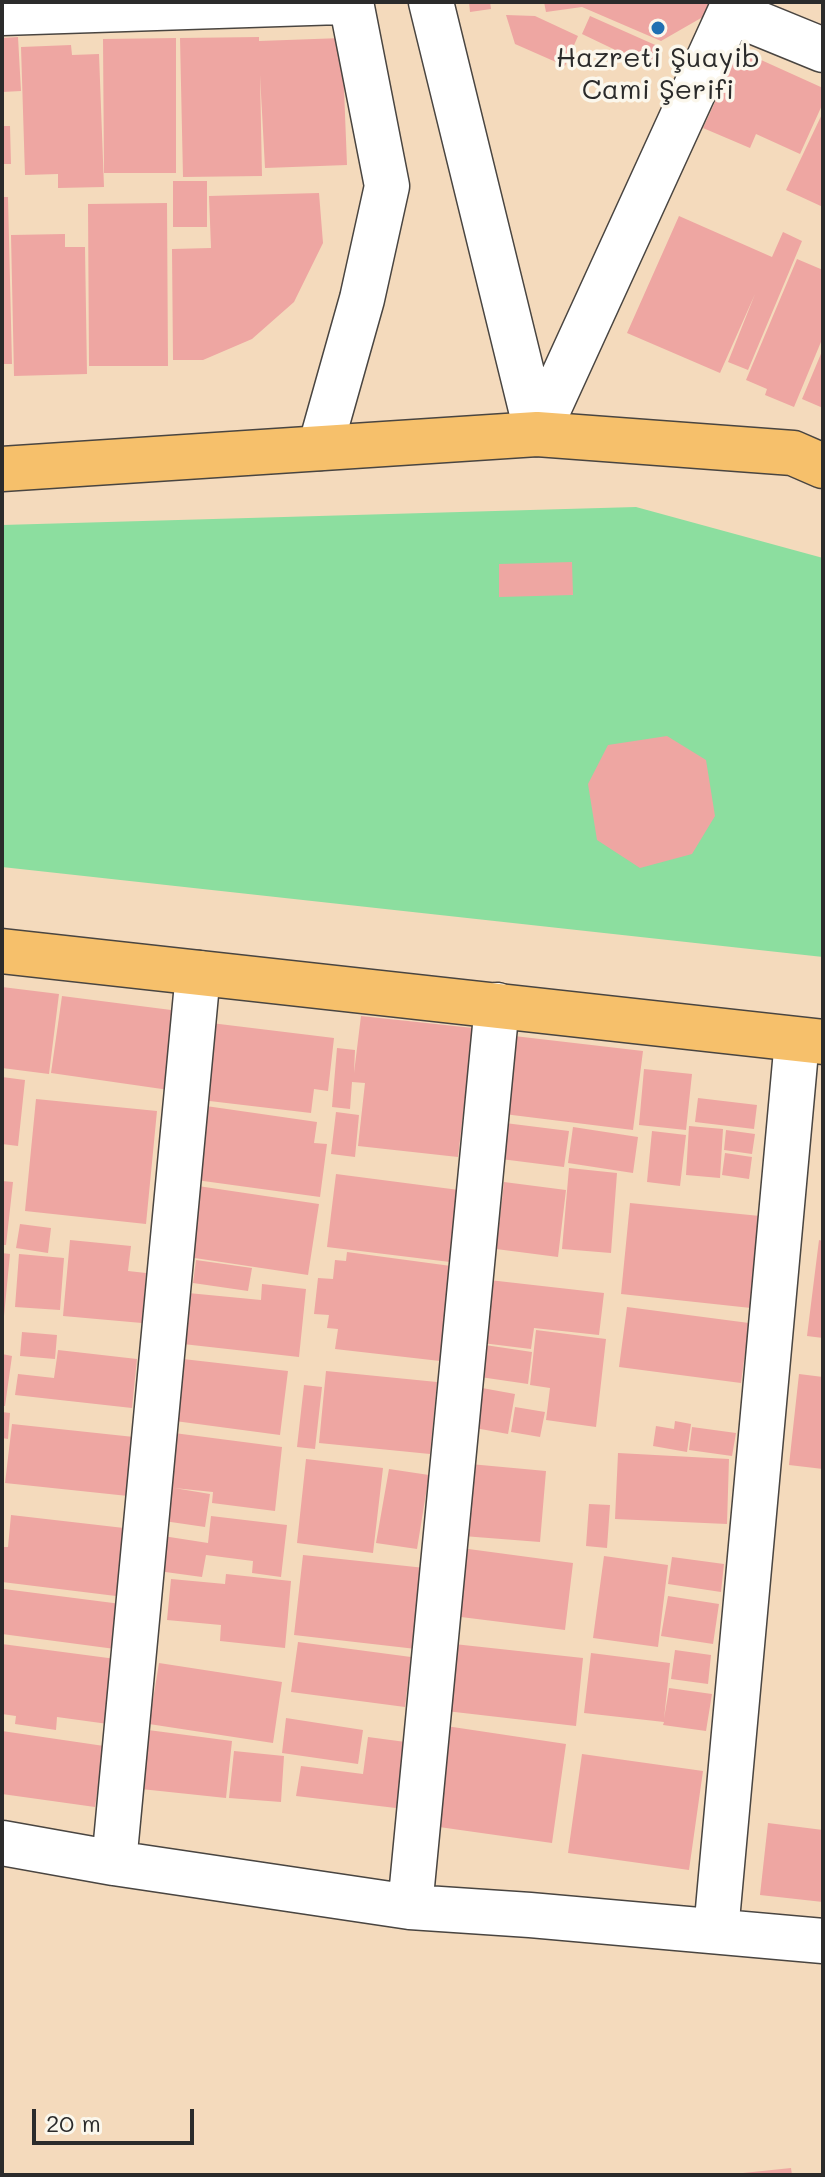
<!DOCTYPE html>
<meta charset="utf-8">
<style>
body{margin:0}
#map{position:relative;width:825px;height:2177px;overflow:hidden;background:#f4dabc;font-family:Mali,sans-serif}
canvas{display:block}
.frame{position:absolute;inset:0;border:4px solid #2b2b2b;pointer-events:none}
.scale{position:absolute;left:32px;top:2109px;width:162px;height:36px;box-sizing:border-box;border:4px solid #2b2b2b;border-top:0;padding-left:10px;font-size:24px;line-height:28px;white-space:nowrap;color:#2b2b2b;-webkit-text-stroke:6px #fbf7ec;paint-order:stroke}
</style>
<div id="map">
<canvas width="825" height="2177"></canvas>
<div class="frame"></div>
<div class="scale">20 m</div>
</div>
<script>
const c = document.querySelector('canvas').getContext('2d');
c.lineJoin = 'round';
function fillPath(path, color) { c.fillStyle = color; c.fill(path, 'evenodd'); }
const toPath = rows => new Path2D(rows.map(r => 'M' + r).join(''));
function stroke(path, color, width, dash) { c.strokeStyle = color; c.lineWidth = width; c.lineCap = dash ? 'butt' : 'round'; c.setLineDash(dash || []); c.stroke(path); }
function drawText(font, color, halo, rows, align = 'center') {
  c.font = font + ' Mali,sans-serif'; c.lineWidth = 7; c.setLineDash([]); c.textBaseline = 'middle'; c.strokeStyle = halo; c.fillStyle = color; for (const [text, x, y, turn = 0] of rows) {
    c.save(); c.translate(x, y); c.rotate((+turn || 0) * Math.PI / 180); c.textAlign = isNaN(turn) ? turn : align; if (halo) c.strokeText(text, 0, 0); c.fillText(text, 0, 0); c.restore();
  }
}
fillPath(toPath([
 [636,507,823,558,823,957,2,867,2,525]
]), '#8cde9f');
fillPath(toPath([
 [469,2,490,2,491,9,470,12],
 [544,2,713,2,708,14,661,41,582,7,546,12],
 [506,15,535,16,578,36,565,66,515,44],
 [590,16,662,48,653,68,582,34],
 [18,37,21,91,2,92,2,38],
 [259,37,259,41,342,38,347,165,265,168,260,75,262,176,183,177,180,38],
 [176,38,176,173,104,173,103,39],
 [71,45,72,55,99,54,104,187,58,188,58,174,25,175,21,47],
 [739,50,823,88,823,103,800,154,756,134,750,148,703,128],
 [823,112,823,207,786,190],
 [2,126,10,126,11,164,2,164],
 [173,181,207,181,207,227,173,227],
 [319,193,323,243,294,302,252,339,203,360,173,360,172,249,211,248,209,196],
 [2,197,8,197,12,364,2,364],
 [167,203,168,366,89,366,88,204],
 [679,216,772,257,783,232,802,241,748,370,728,362,755,294,720,373,627,333],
 [65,234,65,247,85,247,87,374,14,376,11,235],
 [797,259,823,270,823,337,794,407,765,395,767,389,746,380],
 [823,349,823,408,802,399],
 [572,562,573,595,499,597,499,564],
 [667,736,706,760,715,816,692,854,640,868,597,840,588,784,608,745],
 [2,987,59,994,49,1074,2,1068],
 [62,996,179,1011,169,1090,51,1073],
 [361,1016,473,1028,458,1157,358,1146,365,1083,352,1082,350,1109,332,1107,337,1048,355,1050,354,1073],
 [211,1023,334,1038,328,1091,314,1089,311,1113,201,1100],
 [514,1036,643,1051,633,1130,504,1114],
 [644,1069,692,1074,686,1130,639,1125],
 [2,1077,25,1080,18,1146,2,1144],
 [698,1098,757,1105,754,1129,695,1122],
 [36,1099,157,1111,146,1224,25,1211],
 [206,1106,317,1122,314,1143,327,1144,320,1197,196,1180],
 [336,1112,359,1115,355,1157,331,1154],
 [505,1123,569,1131,564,1167,501,1159],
 [689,1126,723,1129,720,1178,686,1175],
 [573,1127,638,1137,633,1173,568,1163],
 [726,1130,755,1134,752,1154,724,1150],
 [652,1131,686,1135,680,1186,647,1182],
 [725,1153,752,1157,749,1179,722,1175],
 [569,1168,617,1173,611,1253,562,1249],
 [336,1174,459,1190,450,1262,327,1247],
 [2,1181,13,1182,6,1245,2,1245],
 [504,1182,566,1190,558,1257,496,1249],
 [198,1186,319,1204,308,1275,188,1257],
 [630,1203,760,1216,751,1308,621,1294],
 [20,1224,51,1228,48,1253,16,1248],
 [70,1240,131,1246,128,1271,146,1273,142,1323,63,1316],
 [819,1240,823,1241,823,1338,807,1336],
 [347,1252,451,1266,440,1361,335,1349,338,1329,327,1328,329,1315,314,1314,318,1278,333,1279,335,1260,346,1261],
 [2,1253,10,1254,4,1316,2,1316],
 [19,1254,64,1258,60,1310,15,1307],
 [196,1260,252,1268,248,1291,193,1283],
 [489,1280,604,1293,599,1335,534,1328,531,1349,482,1343],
 [262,1284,306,1289,299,1357,183,1344,188,1293,261,1300],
 [627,1307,749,1323,741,1383,619,1367],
 [536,1330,606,1339,596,1427,546,1420,550,1388,530,1385],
 [22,1332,57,1335,55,1359,20,1356],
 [485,1345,532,1352,528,1384,480,1377],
 [58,1350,137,1359,132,1408,15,1395,18,1374,54,1378],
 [2,1354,12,1356,5,1406,2,1406],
 [183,1359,288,1371,280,1435,175,1421],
 [326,1371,437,1382,430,1454,319,1443],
 [799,1374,823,1377,823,1469,789,1465],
 [304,1385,322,1387,315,1449,297,1447],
 [482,1388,515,1394,508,1434,475,1428],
 [515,1407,545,1412,540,1437,511,1432],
 [2,1412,10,1413,8,1439,2,1438],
 [675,1421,691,1424,687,1452,653,1446,656,1426,674,1429],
 [12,1424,134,1437,128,1496,5,1483],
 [692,1427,736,1433,732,1456,689,1450],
 [174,1433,282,1447,275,1511,212,1503,213,1492,174,1488,210,1494,205,1527,164,1521],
 [618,1453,729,1459,727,1524,615,1519],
 [306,1459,383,1468,373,1553,297,1543],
 [470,1464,546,1471,540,1542,463,1536],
 [389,1469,429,1475,417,1549,376,1543],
 [589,1504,610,1505,607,1548,586,1546],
 [11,1515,124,1528,116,1596,2,1582,2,1547,8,1547],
 [211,1516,287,1525,281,1577,252,1573,253,1561,206,1555,202,1577,158,1571,163,1536,208,1543],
 [461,1548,573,1563,565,1630,453,1616],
 [303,1555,425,1568,416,1649,294,1635],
 [604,1556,668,1565,658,1647,593,1638],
 [672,1557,724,1564,721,1592,668,1584],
 [226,1574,291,1581,285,1648,220,1641,221,1625,167,1620,171,1579,225,1584],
 [4,1589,121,1604,115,1649,2,1634],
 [668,1596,719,1604,713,1644,661,1636],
 [298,1642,411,1657,405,1707,291,1692],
 [2,1644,116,1659,108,1724,57,1717,56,1730,15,1724,16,1716,2,1714],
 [454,1644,583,1658,576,1726,446,1711],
 [675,1650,711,1655,708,1684,671,1679],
 [591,1653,670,1663,664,1719,669,1688,712,1694,706,1731,663,1725,664,1722,584,1713],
 [159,1663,282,1682,273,1743,149,1724],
 [286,1718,363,1730,358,1764,282,1753],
 [446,1726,566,1744,552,1843,432,1826],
 [148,1730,232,1741,226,1798,141,1789],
 [2,1731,104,1746,95,1807,2,1794],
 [368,1737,413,1743,404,1809,296,1796,301,1766,363,1774],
 [234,1751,284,1756,281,1802,229,1798],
 [582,1754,703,1771,689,1870,568,1853],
 [768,1823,823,1830,823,1902,760,1895],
 [791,2168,792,2175,743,2175,743,2173]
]), '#eea6a2');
const minor = toPath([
 [431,2,537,434],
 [730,12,823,50],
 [2,13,341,2],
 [537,434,730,12,737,2],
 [320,448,362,299,387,186,351,2],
 [2,1843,114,1863,410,1907,530,1915,823,1941],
 [114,1863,198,973],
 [410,1907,497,1005],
 [716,1931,797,1040]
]);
const major = toPath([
 [2,469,537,434,793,453,823,466],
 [2,951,823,1042]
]);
stroke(minor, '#494541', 47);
stroke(major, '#494541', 47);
stroke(minor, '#fff', 44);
stroke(major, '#f6c06b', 44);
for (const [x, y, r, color] of [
 [658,28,8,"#1f6fb2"]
]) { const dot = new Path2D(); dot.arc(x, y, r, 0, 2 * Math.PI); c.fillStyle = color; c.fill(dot); stroke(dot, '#fbf7ec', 3); }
drawText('28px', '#2b2b2b', '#fbf7ec', [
 ["Hazreti Şuayib",658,58],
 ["Cami Şerifi",658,90]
]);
</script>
